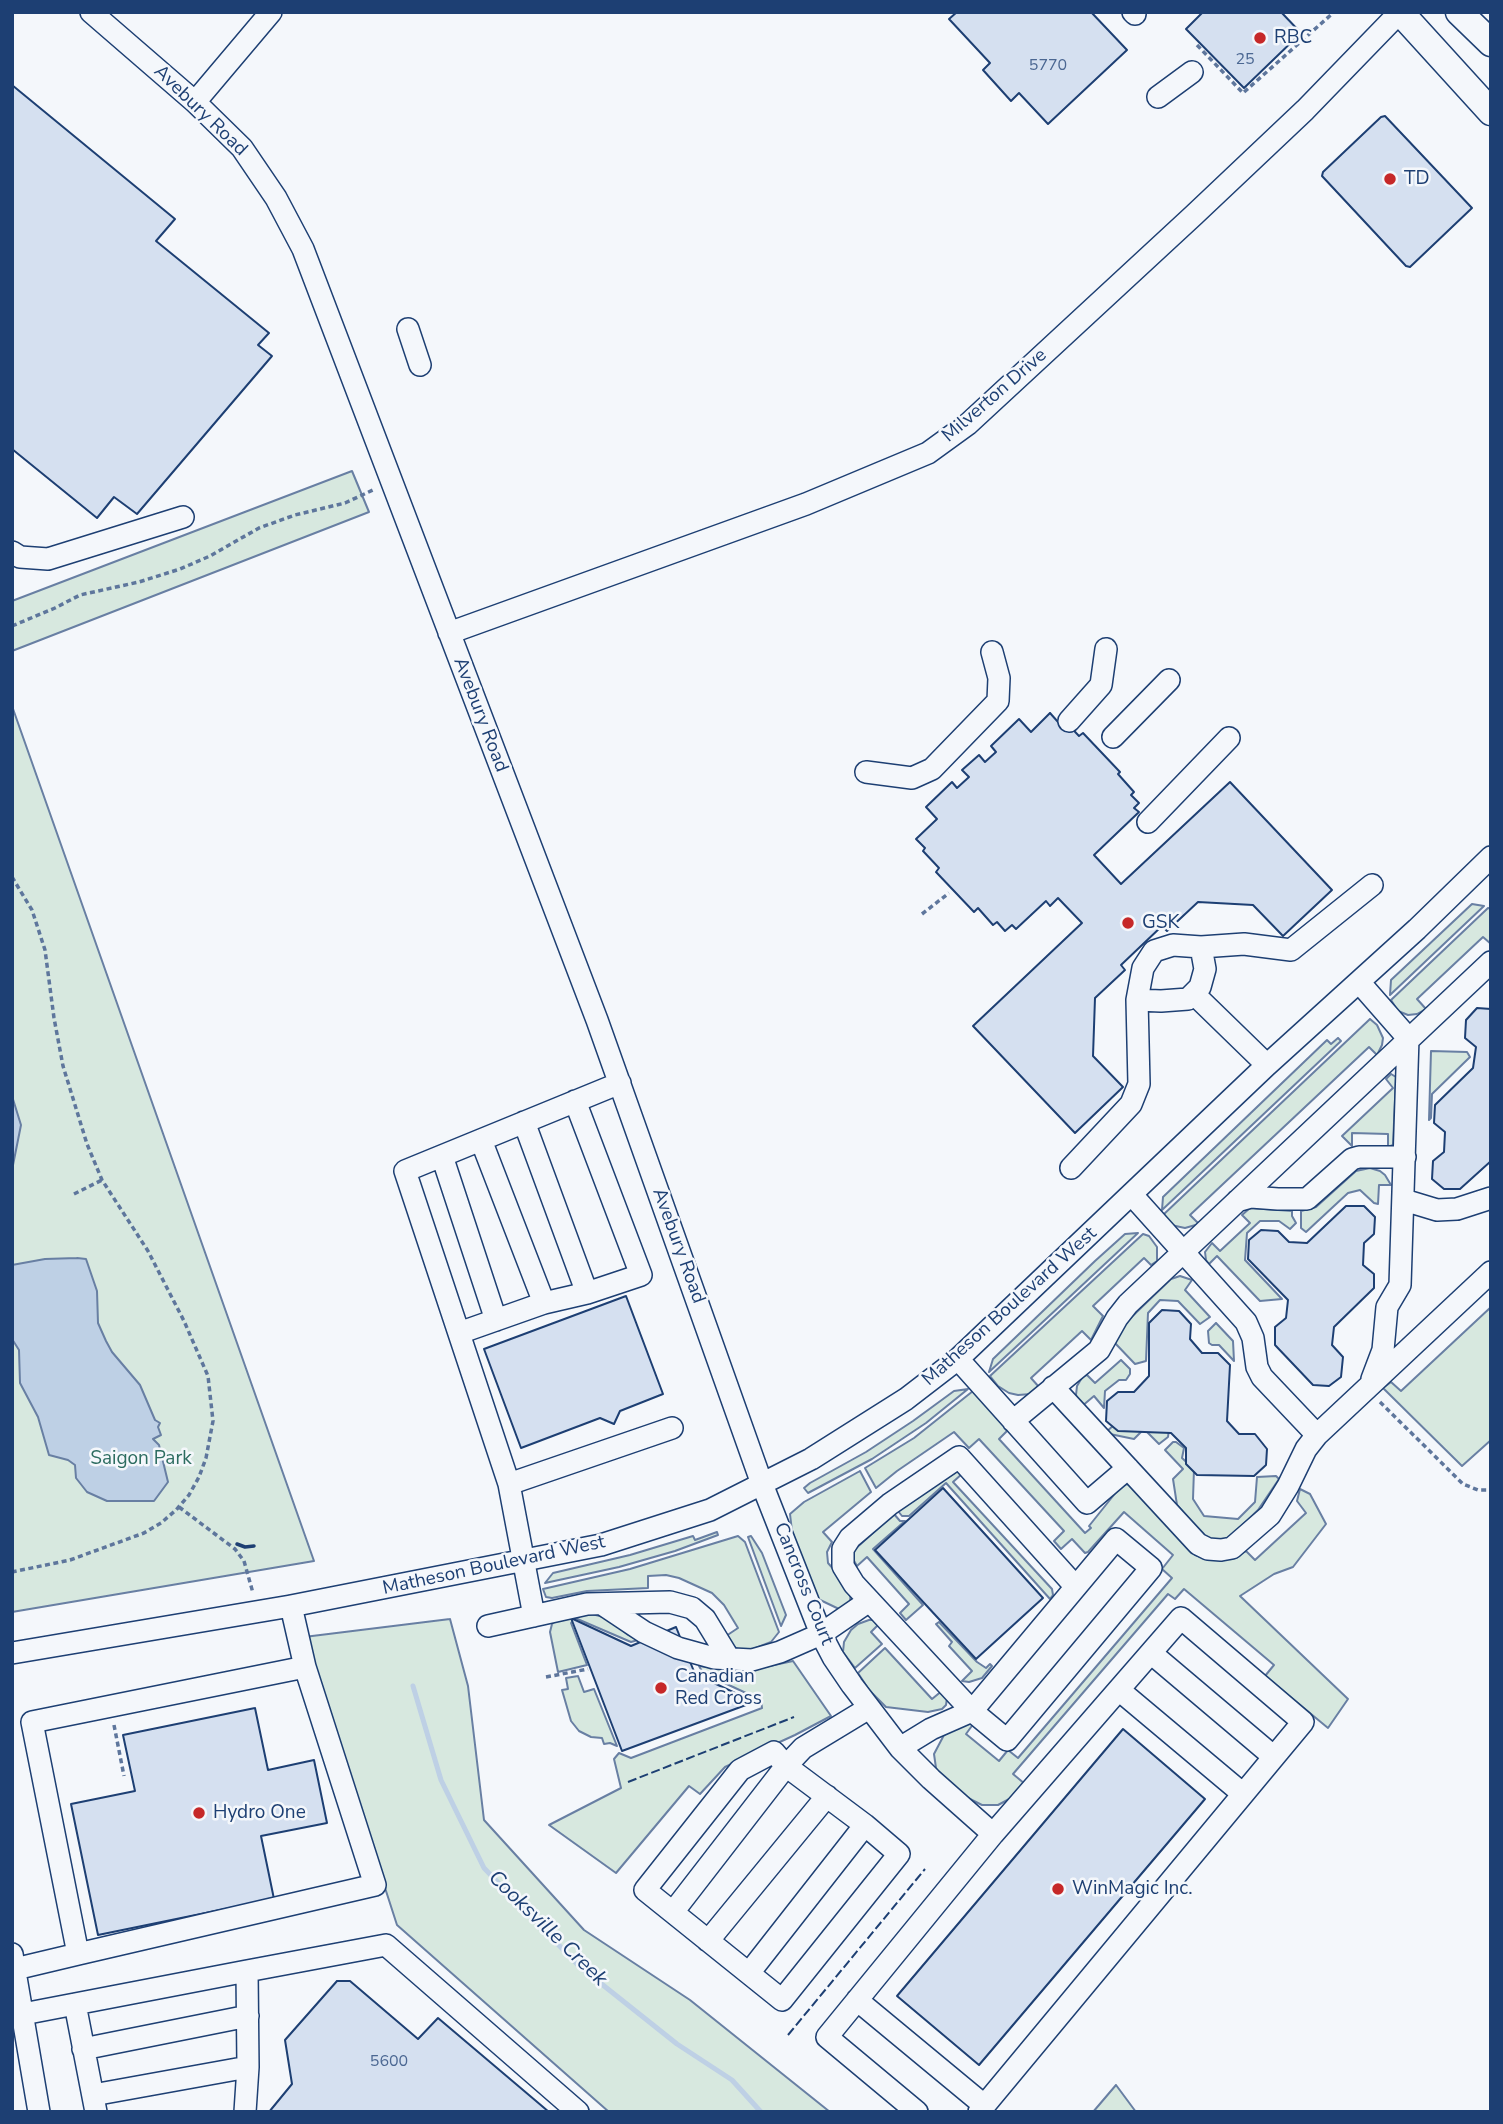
<!DOCTYPE html>
<style>
body{margin:0}
#map{position:relative;width:1503px;height:2124px;overflow:hidden;background:#f4f7fb;font-family:"Nunito Sans",sans-serif}
canvas{display:block}
.frame{position:absolute;inset:0;border:14px solid #1d3f73;pointer-events:none}
</style>
<div id="map">
<canvas width="1503" height="2124"></canvas>
<div class="frame"></div>
</div>
<script>
const c = document.querySelector('canvas').getContext('2d');
c.lineJoin = 'round';
function fillPath(path, color) { c.fillStyle = color; c.fill(path, 'evenodd'); }
const toPath = rows => new Path2D(rows.map(r => 'M' + r).join(''));
function stroke(path, color, width, dash) { c.strokeStyle = color; c.lineWidth = width; c.lineCap = dash ? 'butt' : 'round'; c.setLineDash(dash || []); c.stroke(path); }
function drawText(font, color, halo, rows, align = 'center') {
  c.font = font + ' "Nunito Sans",sans-serif'; c.lineWidth = 5; c.setLineDash([]); c.textBaseline = 'middle'; c.strokeStyle = halo; c.fillStyle = color; for (const [text, x, y, turn = 0] of rows) {
    c.save(); c.translate(x, y); c.rotate((+turn || 0) * Math.PI / 180); c.textAlign = isNaN(turn) ? turn : align; if (halo) c.strokeText(text, 0, 0); c.fillText(text, 0, 0); c.restore();
  }
}
const green = toPath([
 [352,471,369,512,12,651,12,601,352,471],
 [12,706,314,1561,12,1612,12,706],
 [1472,904,1484,906,1390,995,1391,980,1472,904],
 [1488,908,1491,909,1491,944,1483,937,1417,999,1426,1009,1417,1014,1408,1015,1398,1011,1391,1000,1488,908],
 [1370,1019,1377,1025,1383,1038,1382,1045,1377,1055,1369,1047,1190,1215,1199,1224,1185,1228,1171,1225,1163,1215,1370,1019],
 [1338,1038,1341,1041,1162,1210,1163,1197,1327,1040,1331,1044,1338,1038],
 [1431,1051,1467,1052,1470,1057,1432,1094,1431,1118,1429,1120,1431,1051],
 [1391,1074,1396,1077,1393,1145,1388,1147,1388,1134,1352,1133,1352,1146,1342,1136,1393,1088,1386,1079,1391,1074],
 [1370,1168,1380,1171,1385,1175,1391,1185,1379,1185,1378,1204,1374,1203,1360,1190,1348,1193,1306,1232,1301,1228,1301,1211,1316,1207,1356,1171,1370,1168],
 [1250,1208,1292,1211,1292,1216,1296,1223,1290,1229,1279,1221,1260,1221,1247,1233,1245,1260,1282,1299,1260,1301,1217,1256,1209,1264,1206,1260,1205,1252,1212,1243,1220,1251,1250,1223,1242,1215,1250,1208],
 [1138,1233,1061,1305,989,1372,993,1359,1095,1261,1125,1234,1138,1233],
 [1143,1234,1149,1236,1157,1247,1157,1261,1151,1265,1144,1258,1093,1306,1103,1316,1091,1340,1082,1331,1031,1378,1039,1387,1031,1394,1018,1395,1009,1393,998,1386,990,1376,1143,1234],
 [1180,1276,1192,1280,1185,1290,1210,1317,1200,1324,1178,1301,1160,1300,1148,1313,1146,1361,1135,1364,1113,1341,1118,1330,1171,1279,1180,1276],
 [1491,1307,1491,1440,1462,1466,1383,1388,1391,1382,1401,1391,1491,1307],
 [1216,1323,1233,1341,1234,1361,1219,1345,1212,1345,1209,1343,1208,1331,1216,1323],
 [1121,1360,1130,1369,1130,1374,1126,1380,1119,1380,1105,1391,1104,1408,1094,1396,1081,1407,1078,1403,1076,1395,1077,1386,1083,1376,1087,1375,1095,1383,1121,1360],
 [968,1389,926,1423,872,1459,808,1493,804,1488,810,1483,866,1452,913,1421,954,1391,968,1389],
 [973,1391,1009,1429,999,1439,1085,1533,1091,1528,1089,1526,1121,1486,1127,1484,1130,1485,1195,1555,1210,1560,1222,1560,1231,1558,1246,1551,1255,1560,1306,1513,1297,1501,1300,1489,1310,1494,1326,1524,1293,1567,1274,1574,1240,1596,1348,1699,1328,1728,1265,1676,1274,1665,1184,1589,1175,1599,1168,1594,1013,1774,1025,1784,1013,1797,998,1805,982,1805,964,1796,939,1773,936,1768,934,1754,944,1735,969,1722,974,1723,966,1734,999,1761,1008,1750,1018,1758,1172,1578,1162,1569,1173,1555,1124,1512,1088,1552,1085,1553,1072,1539,1061,1549,1054,1541,1064,1531,979,1439,969,1448,954,1432,897,1471,876,1488,865,1468,914,1438,973,1391],
 [1115,1424,1169,1429,1168,1437,1159,1444,1144,1429,1134,1439,1105,1433,1115,1424],
 [1173,1442,1176,1442,1184,1448,1182,1458,1194,1469,1193,1499,1204,1516,1238,1519,1255,1502,1257,1477,1276,1476,1279,1479,1258,1510,1230,1537,1223,1540,1213,1540,1203,1535,1177,1505,1173,1479,1183,1469,1165,1450,1173,1442],
 [959,1470,963,1473,953,1482,1052,1589,1053,1595,1050,1599,946,1483,909,1516,902,1516,898,1511,959,1470],
 [860,1471,871,1492,823,1532,832,1542,827,1552,828,1563,851,1589,850,1602,839,1609,816,1598,792,1531,790,1514,804,1502,860,1471],
 [894,1514,900,1521,905,1521,873,1549,923,1605,906,1620,900,1613,909,1604,867,1557,857,1566,853,1559,854,1550,894,1514],
 [717,1532,718,1535,675,1551,619,1567,545,1583,553,1573,630,1555,693,1536,695,1540,717,1532],
 [738,1536,745,1542,779,1632,771,1642,753,1649,738,1649,733,1646,726,1636,738,1628,724,1605,712,1593,679,1578,666,1575,648,1576,648,1588,587,1591,552,1598,546,1597,543,1589,630,1569,738,1536],
 [751,1536,762,1553,786,1615,781,1626,748,1537,751,1536],
 [592,1614,607,1618,627,1634,638,1640,631,1642,575,1618,571,1623,587,1665,558,1672,550,1632,552,1624,558,1618,592,1614],
 [450,1619,468,1686,484,1820,584,1930,690,2000,830,2112,609,2112,397,1925,304,1637,450,1619],
 [869,1620,879,1620,881,1622,871,1632,882,1644,855,1668,843,1652,844,1642,851,1630,858,1624,869,1620],
 [939,1622,977,1662,986,1668,990,1664,992,1666,982,1678,969,1682,962,1681,972,1671,949,1646,952,1642,936,1624,939,1622],
 [885,1648,932,1699,943,1690,947,1698,946,1705,942,1709,928,1712,886,1707,869,1690,858,1673,885,1648],
 [793,1661,831,1716,795,1735,725,1767,700,1794,689,1786,616,1873,549,1825,621,1788,614,1759,619,1753,631,1758,762,1708,761,1700,703,1673,699,1666,746,1671,793,1661],
 [578,1676,584,1692,594,1689,617,1746,610,1743,604,1744,602,1738,591,1737,579,1731,571,1721,562,1690,568,1689,566,1678,578,1676],
 [1116,2085,1136,2112,1093,2112,1116,2085]
]);
fillPath(green, '#d7e8df');
stroke(green, '#687fa3', 2);
const water = toPath([
 [12,1096,21,1125,12,1170,12,1096],
 [77,1258,86,1259,97,1291,98,1323,106,1341,112,1352,140,1385,155,1420,160,1423,158,1427,161,1435,153,1439,159,1445,168,1482,154,1501,107,1501,87,1492,76,1478,75,1465,68,1460,49,1455,38,1417,20,1383,19,1350,12,1339,12,1265,45,1259,77,1258]
]);
fillPath(water, '#bed0e5');
stroke(water, '#687fa3', 2);
stroke(toPath([
 [413,1686,441,1780,484,1868,579,1966,677,2044,732,2080,761,2112]
]), '#bed0e5', 5);
const building = toPath([
 [957,12,1091,12,1127,50,1048,124,1019,93,1011,101,983,70,990,63,949,19,957,12],
 [1203,12,1281,12,1301,33,1244,88,1186,29,1203,12],
 [12,85,175,219,156,241,269,333,258,345,272,356,137,514,114,497,97,518,12,449,12,85],
 [1385,116,1472,208,1410,267,1406,266,1322,176,1323,172,1381,117,1385,116],
 [1050,713,1058,722,1062,718,1079,736,1083,733,1120,772,1118,774,1134,792,1131,795,1139,803,1134,808,1139,812,1094,855,1121,884,1230,782,1332,890,1283,936,1253,905,1198,902,1167,931,1162,926,1121,965,1125,970,1095,998,1093,1056,1123,1087,1075,1133,973,1026,1082,923,1058,898,1050,906,1046,901,1016,929,1012,925,1005,931,997,922,993,925,978,908,974,912,936,872,939,868,923,851,925,848,916,839,937,819,926,807,952,782,957,788,969,777,962,770,979,755,985,762,996,752,991,746,1019,719,1031,732,1050,713],
 [1477,1008,1491,1009,1491,1161,1460,1189,1444,1189,1432,1179,1433,1161,1444,1152,1445,1132,1434,1123,1435,1105,1473,1068,1476,1047,1465,1038,1466,1020,1477,1008],
 [1346,1206,1364,1206,1375,1217,1374,1234,1364,1243,1363,1265,1374,1274,1374,1288,1334,1327,1332,1345,1343,1357,1341,1377,1329,1386,1313,1385,1275,1345,1275,1327,1286,1318,1288,1300,1248,1259,1249,1240,1261,1230,1278,1231,1289,1242,1307,1243,1346,1206],
 [626,1296,663,1394,620,1411,614,1424,600,1418,521,1448,484,1349,626,1296],
 [1162,1310,1179,1311,1191,1324,1190,1339,1202,1353,1218,1353,1230,1365,1227,1421,1239,1434,1255,1434,1267,1449,1266,1465,1254,1476,1197,1475,1186,1464,1186,1448,1171,1433,1118,1431,1106,1421,1107,1401,1118,1392,1134,1392,1149,1376,1149,1323,1162,1310],
 [943,1488,1043,1598,976,1659,875,1550,943,1488],
 [571,1618,631,1646,676,1627,695,1674,754,1702,622,1751,571,1618],
 [255,1708,268,1770,314,1760,327,1823,261,1836,274,1899,98,1935,71,1804,135,1791,123,1735,255,1708],
 [1123,1729,1205,1799,979,2065,897,1996,1123,1729],
 [337,1981,350,1981,418,2039,438,2018,549,2112,269,2112,292,2084,285,2040,337,1981]
]);
fillPath(building, '#d5e0f0');
stroke(building, '#1d3f73', 2);
const minor = toPath([
 [91,12,195,102,242,148,276,198,303,249,597,1020,762,1484,821,1634,833,1657,852,1685,900,1748,931,1779,993,1834,1181,1618,1303,1722,979,2112],
 [1133,12,1135,14],
 [1158,97,1192,72],
 [195,102,271,12],
 [408,329,420,365],
 [12,552,20,557,48,559,183,517],
 [449,633,806,504,928,453,968,424,1194,215,1305,110,1400,12],
 [1069,721,1101,685,1106,649],
 [1113,737,1169,680],
 [866,772,912,778,932,769,998,701,999,678,992,652],
 [1148,822,1229,738],
 [1359,982,1408,1038,1400,1285,1387,1307,1383,1350,1372,1379],
 [1194,994,1267,1065],
 [1137,1000,1143,968,1154,951,1173,945,1201,947],
 [524,1122,587,1293],
 [481,1140,544,1303],
 [442,1156,496,1320],
 [1071,1168,1131,1104,1139,1084,1137,1000,1161,1001,1188,999,1200,987,1205,969,1201,947,1244,944,1291,950,1372,885],
 [1132,1195,1246,1322,1253,1338,1257,1367,1262,1377,1317,1435],
 [1404,1200,1437,1210,1457,1209,1491,1198],
 [1237,1201,1251,1197,1278,1199,1307,1199,1352,1159,1359,1157,1405,1157],
 [459,1333,544,1303,587,1293,641,1275,575,1101],
 [958,1359,1087,1503,1128,1468],
 [1053,1387,1198,1544,1208,1549,1221,1550,1232,1548,1270,1515,1288,1486,1306,1449,1317,1435,1491,1272],
 [1013,1421,1099,1350,1117,1318,1128,1304,1491,962],
 [509,1484,672,1428],
 [1116,1539,1151,1568,1007,1740,972,1711,1116,1539],
 [602,1604,644,1632,678,1648,714,1658,752,1660,780,1652,821,1634,869,1601],
 [291,1606,305,1667],
 [534,1616,509,1484,405,1171,620,1083],
 [488,1626,587,1604,670,1602,692,1608,705,1619,730,1660],
 [12,1653,291,1606,601,1545,710,1510,811,1459,906,1399,958,1359,1267,1065,1417,929,1491,857],
 [1151,1653,1274,1757],
 [1119,1690,1243,1794],
 [900,1748,931,1729,972,1711,854,1584,843,1566,843,1549,850,1538,890,1504,959,1457,1075,1586],
 [673,1912,786,1766,865,1825,899,1854,782,2000,645,1890,740,1770,774,1752,786,1766,803,1748,869,1708],
 [708,1941,827,1796],
 [12,1954,39,2112],
 [15,1969,78,1954,32,1722,305,1667,375,1885,78,1954],
 [749,1973,865,1825],
 [857,2000,985,2106],
 [75,2004,96,2112],
 [23,2014,247,1971],
 [83,2049,248,2016],
 [93,2095,248,2067],
 [245,2112,248,2067,247,1971,386,1945,578,2112],
 [917,2112,827,2037,993,1834]
]);
const major = toPath([
 [1400,12,1491,112],
 [1459,12,1491,43]
]);
stroke(minor, '#1d3f73', 24);
stroke(major, '#1d3f73', 29);
stroke(toPath([
 [1197,45,1243,93,1333,13],
 [12,626,55,608,80,595,139,582,180,569,210,556,259,528,295,515,345,503,375,489],
 [12,877,32,910,45,950,54,1018,63,1066,87,1144,102,1180,148,1251,184,1321,208,1376,213,1421,206,1458,199,1477,189,1495,176,1510,161,1523,144,1533,70,1560,12,1572],
 [922,914,949,893],
 [74,1194,102,1180],
 [1380,1402,1463,1484,1478,1490,1491,1490],
 [179,1507,235,1549,244,1561,253,1593],
 [546,1677,588,1669],
 [114,1725,124,1776]
]), '#5e769c', 3.5, [5, 3.5]);
stroke(minor, '#f4f7fb', 21);
stroke(major, '#f4f7fb', 26);
stroke(toPath([
 [628,1782,794,1717],
 [788,2035,925,1869]
]), '#1d3f73', 2, [9, 3.5]);
stroke(toPath([
 [237,1544,245,1547,254,1546]
]), '#1d3f73', 3.5);
for (const [x, y, r, color] of [
 [1260,38,7,"#c62828"],
 [1390,179,7,"#c62828"],
 [1128,923,7,"#c62828"],
 [661,1688,7,"#c62828"],
 [199,1813,7,"#c62828"],
 [1058,1889,7,"#c62828"]
]) { const dot = new Path2D(); dot.arc(x, y, r, 0, 2 * Math.PI); c.fillStyle = color; c.fill(dot); stroke(dot, '#f4f7fb', 2.5); }
drawText('16px', '#4b6792', null, [
 ["25",1245,60],
 ["5770",1048,66],
 ["5600",389,2062]
]);
drawText('19px', '#1d3f73', '#f4f7fb', [
 ["RBC",1274,38],
 ["TD",1404,179],
 ["GSK",1142,923],
 ["Canadian",675,1677],
 ["Red Cross",675,1699],
 ["Hydro One",213,1813],
 ["WinMagic Inc.",1072,1889]
], 'left');
drawText('19px', '#1d3f73', '#f4f7fb', [
 ["Avebury Road",200,111,44],
 ["Milverton Drive",995,396,-41],
 ["Avebury Road",480,715,69],
 ["Avebury Road",678,1246,70],
 ["Matheson Boulevard West",1010,1307,-42],
 ["Matheson Boulevard West",494,1566,-12],
 ["Cancross Court",803,1584,68]
]);
drawText('19px', '#2c6c60', '#f4f7fb', [
 ["Saigon Park",141,1459]
]);
drawText('italic 21px', '#1d3f73', '#f4f7fb', [
 ["Cooksville Creek",547,1929,44]
]);
</script>
